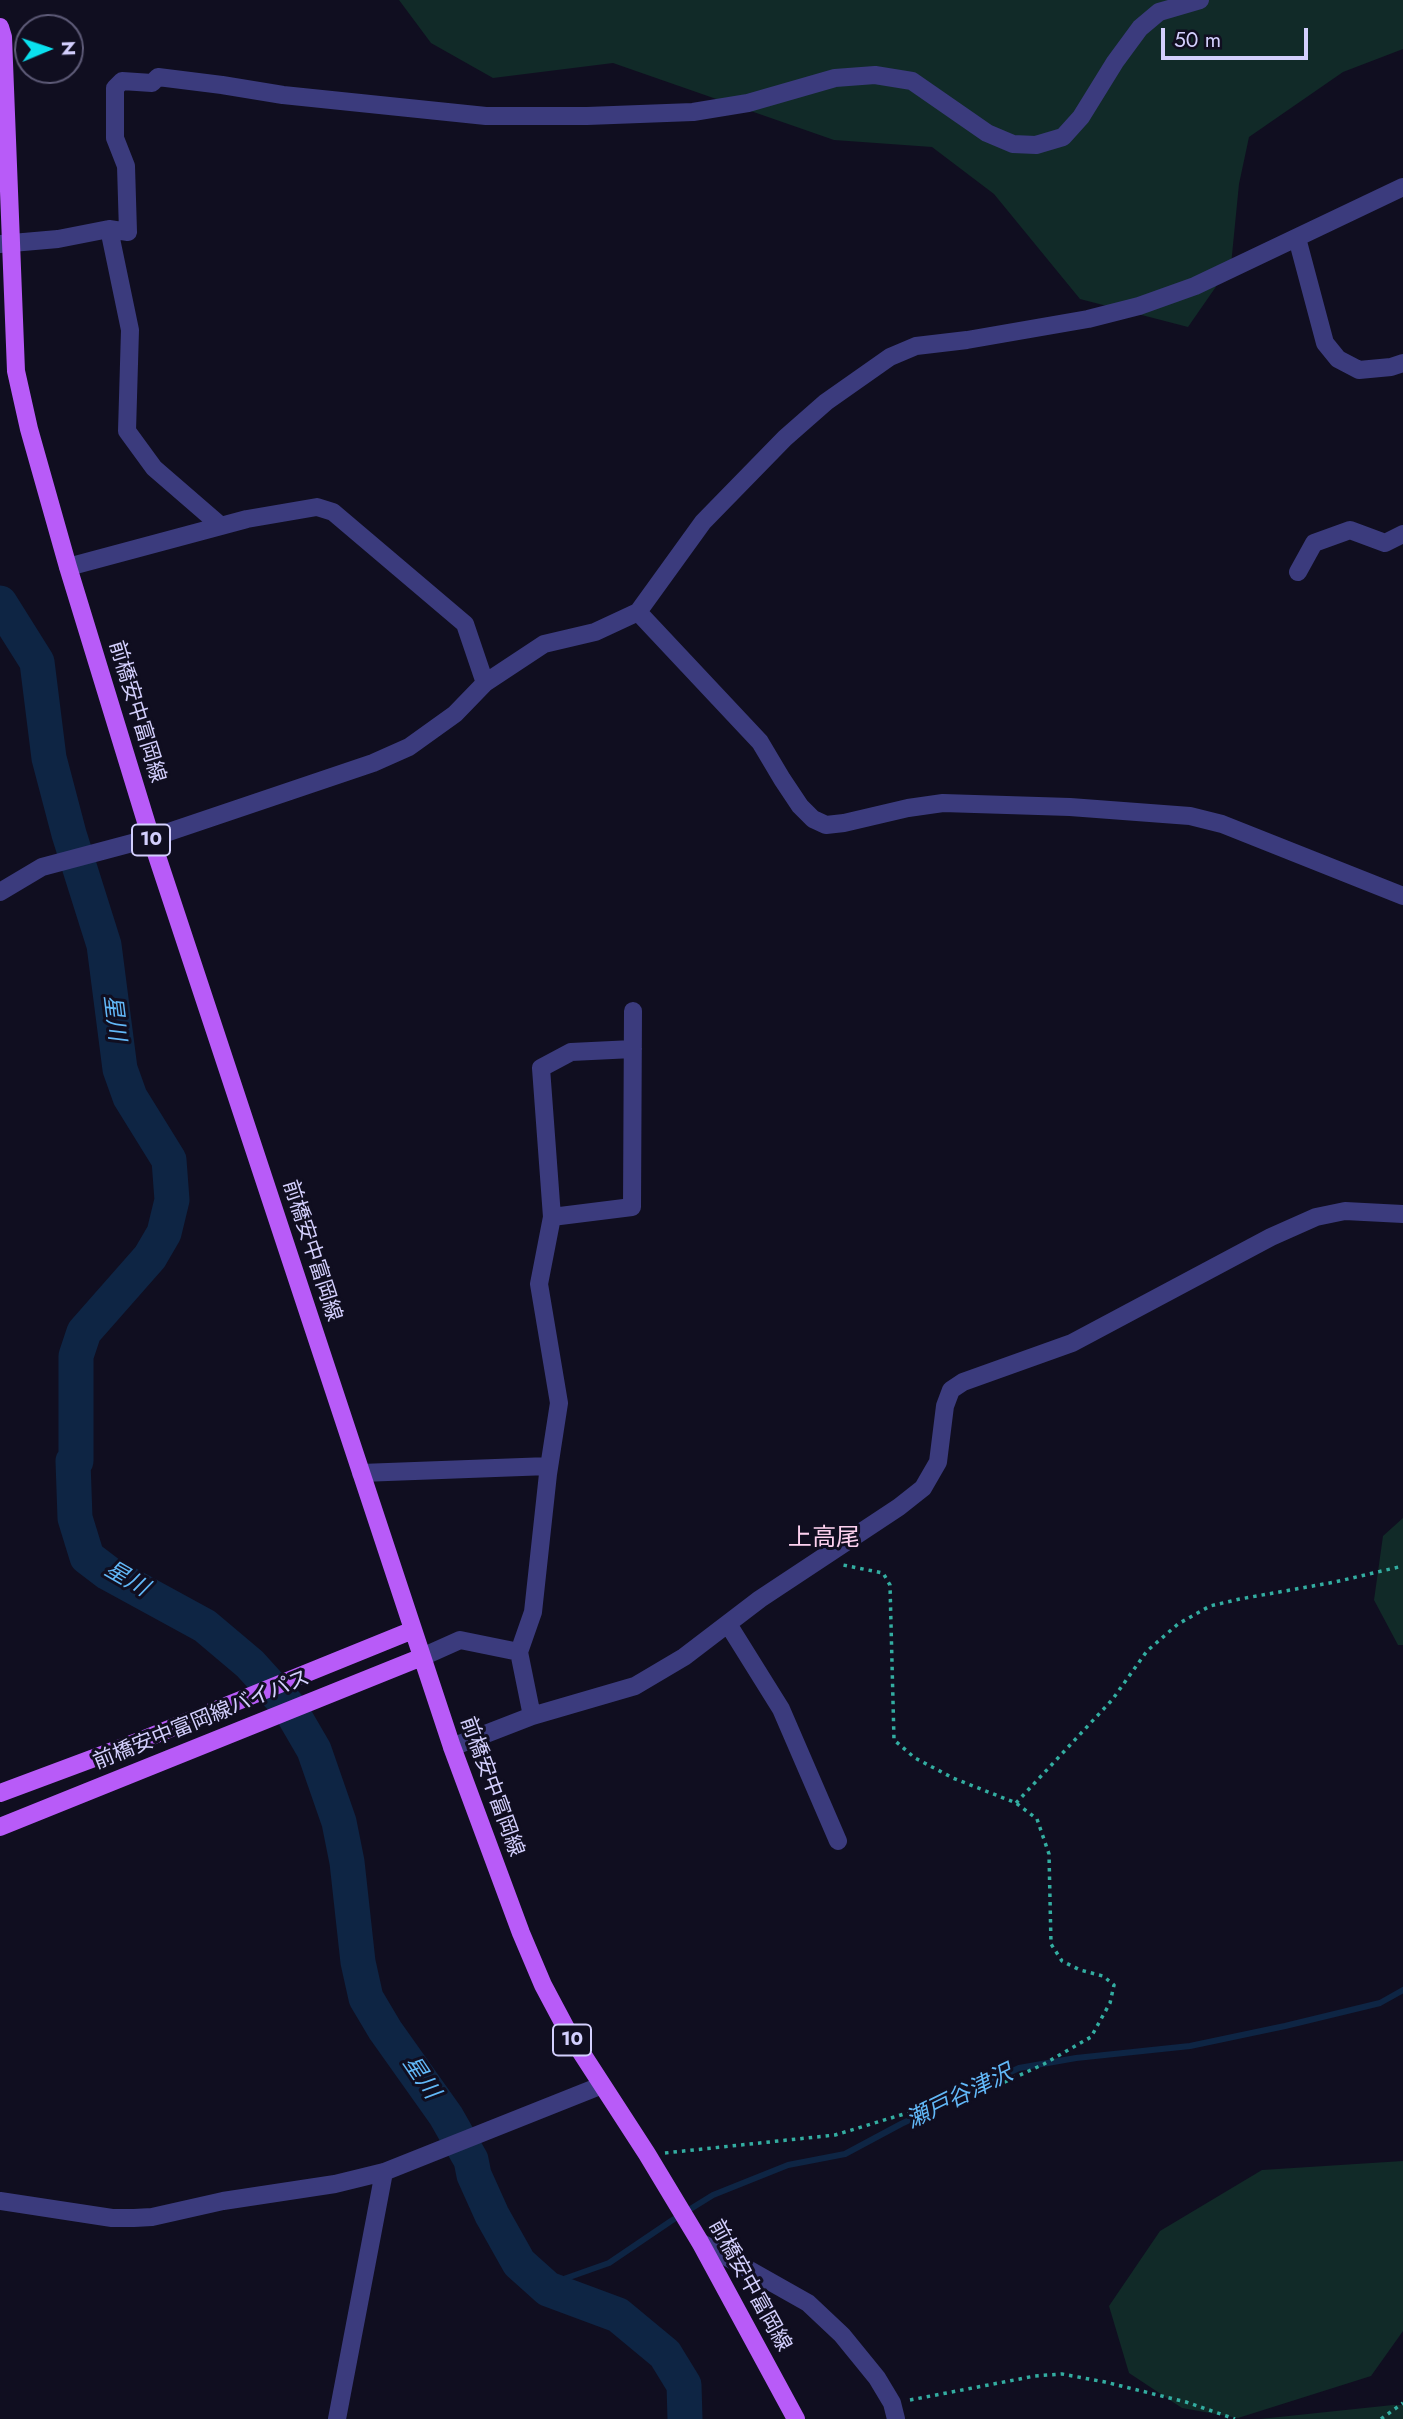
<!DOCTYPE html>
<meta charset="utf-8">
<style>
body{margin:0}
#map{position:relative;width:1403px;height:2419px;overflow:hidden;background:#100e20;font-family:Jost,sans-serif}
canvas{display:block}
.north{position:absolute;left:14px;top:14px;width:70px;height:70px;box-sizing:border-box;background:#100e20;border:2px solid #5e5b78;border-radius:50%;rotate:88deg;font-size:19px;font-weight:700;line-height:28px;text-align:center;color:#d3cffd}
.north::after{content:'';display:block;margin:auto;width:24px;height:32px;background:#0ae0ee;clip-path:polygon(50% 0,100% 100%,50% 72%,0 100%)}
.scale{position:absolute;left:1161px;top:28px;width:147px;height:32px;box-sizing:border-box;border:4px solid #d3cffd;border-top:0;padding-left:9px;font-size:21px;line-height:24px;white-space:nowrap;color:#d3cffd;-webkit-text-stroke:5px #100e20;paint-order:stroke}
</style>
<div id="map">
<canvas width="1403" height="2419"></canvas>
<div class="north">N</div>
<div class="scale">50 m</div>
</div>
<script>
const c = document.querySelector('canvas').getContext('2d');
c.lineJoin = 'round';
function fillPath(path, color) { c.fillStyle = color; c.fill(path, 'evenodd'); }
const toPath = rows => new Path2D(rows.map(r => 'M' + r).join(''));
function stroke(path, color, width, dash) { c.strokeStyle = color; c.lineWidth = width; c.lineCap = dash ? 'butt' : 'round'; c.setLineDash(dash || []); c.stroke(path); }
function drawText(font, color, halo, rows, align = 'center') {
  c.font = font + ' Jost,"Noto Sans JP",sans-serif'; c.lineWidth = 6; c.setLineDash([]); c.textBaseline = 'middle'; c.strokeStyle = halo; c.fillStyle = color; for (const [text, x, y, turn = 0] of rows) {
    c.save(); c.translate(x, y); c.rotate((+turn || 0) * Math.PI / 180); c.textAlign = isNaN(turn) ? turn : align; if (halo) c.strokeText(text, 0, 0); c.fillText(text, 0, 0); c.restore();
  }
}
fillPath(toPath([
 [399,0,1403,0,1403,49,1343,72,1249,137,1239,184,1231,265,1188,327,1080,299,994,194,932,147,834,140,613,63,493,78,431,43],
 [1403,1518,1403,1645,1398,1645,1374,1600,1383,1536],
 [1403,2161,1403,2331,1371,2376,1238,2418,1182,2408,1129,2373,1109,2306,1160,2231,1262,2170],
 [1393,2405,1403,2405,1403,2419,1260,2419]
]), '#112a28');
stroke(toPath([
 [544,2286,609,2263,671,2221,713,2195,788,2165,845,2154,901,2124,1019,2068,1076,2058,1190,2046,1285,2026,1380,2003,1403,1990]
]), '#0e2544', 6);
stroke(toPath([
 [0,603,37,662,49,758,69,834,104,945,120,1069,130,1097,169,1160,172,1200,164,1233,150,1257,84,1332,76,1356,76,1461,73,1461,75,1518,87,1557,108,1573,205,1626,250,1664,289,1707,314,1750,339,1822,347,1862,358,1962,366,1998,385,2030,446,2116,471,2160,474,2175,492,2215,519,2263,548,2289,618,2315,665,2354,684,2385,685,2419]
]), '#0e2544', 35);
stroke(toPath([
 [1016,1803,1112,1700,1147,1651,1178,1624,1210,1606,1240,1599,1335,1582,1403,1566],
 [665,2153,835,2135,996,2086,1044,2064,1091,2037,1110,2003,1114,1985,1103,1976,1080,1970,1062,1961,1051,1944,1049,1854,1037,1819,1016,1803,953,1778,915,1758,894,1740,890,1585,883,1573,843,1565],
 [910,2400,1035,2376,1062,2374,1105,2382,1186,2402,1235,2419],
 [1381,2419,1403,2403]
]), '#33ada1', 3.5, [3.5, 5]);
stroke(toPath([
 [109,229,130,330,127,431,154,468,221,526],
 [1297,238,1325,343,1338,359,1359,370,1391,367,1403,363],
 [0,244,58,239,109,229,128,232,126,166,115,138,115,88,122,81,152,83,158,77,222,85,283,95,486,116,587,116,693,112,748,103,835,78,875,75,912,81,987,133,1013,144,1036,145,1063,137,1081,117,1115,62,1140,28,1159,12,1200,0],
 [68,567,247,519,317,507,333,512,465,624,485,683],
 [1298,572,1314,543,1350,530,1385,543,1403,534],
 [638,612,760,742,782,779,800,806,813,819,826,825,844,823,908,808,943,803,1070,807,1190,816,1222,824,1403,896],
 [0,892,42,867,151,838,373,763,409,747,455,714,485,683,544,644,595,632,638,612,703,522,785,438,826,402,890,357,916,346,967,340,1088,319,1139,306,1195,286,1403,187],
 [552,1217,632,1207,633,1011],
 [361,1473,549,1466],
 [728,1624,781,1709,838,1841],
 [422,1657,460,1640,519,1652],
 [532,1716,519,1652,533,1612,548,1474,559,1403,539,1284,552,1217,541,1068,571,1052,633,1049],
 [452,1747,532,1716,635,1686,684,1657,760,1599,899,1507,923,1488,938,1462,945,1406,951,1390,963,1382,1072,1343,1271,1237,1316,1217,1345,1211,1403,1214],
 [0,2201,112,2218,134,2218,152,2217,223,2201,335,2184,384,2172,600,2086],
 [700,2242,808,2303,842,2335,877,2378,892,2403,896,2419],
 [337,2419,384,2172]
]), '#3b3b7d', 18);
stroke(toPath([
 [0,27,3,37,16,371,29,429,68,567,151,838,452,1747,521,1933,543,1985,568,2032,647,2154,700,2242,796,2419],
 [0,1793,137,1742,413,1630],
 [0,1827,422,1657]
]), '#b85bf8', 18);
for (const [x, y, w] of [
 [151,840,38],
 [572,2040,38]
]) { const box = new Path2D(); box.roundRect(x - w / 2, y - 15.5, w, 31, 5); c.fillStyle = '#100e20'; c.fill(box); stroke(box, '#d3cffd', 2); }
drawText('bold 19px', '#d3cffd', null, [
 ["10",151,840],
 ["10",572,2040]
]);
drawText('21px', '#d3cffd', '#100e20', [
 ["前橋安中富岡線",136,712,73],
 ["前橋安中富岡線",311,1251,72],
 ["前橋安中富岡線バイパス",202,1721,-22],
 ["前橋安中富岡線",491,1787,70],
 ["前橋安中富岡線",749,2286,61]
]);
drawText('italic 23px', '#62b8f8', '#100e20', [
 ["星川",113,1018,83],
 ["星川",126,1580,30],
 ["星川",420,2078,56],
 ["瀬戸谷津沢",960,2098,-26]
]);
drawText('24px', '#fdd1ef', '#100e20', [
 ["上高尾",824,1539]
]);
</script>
